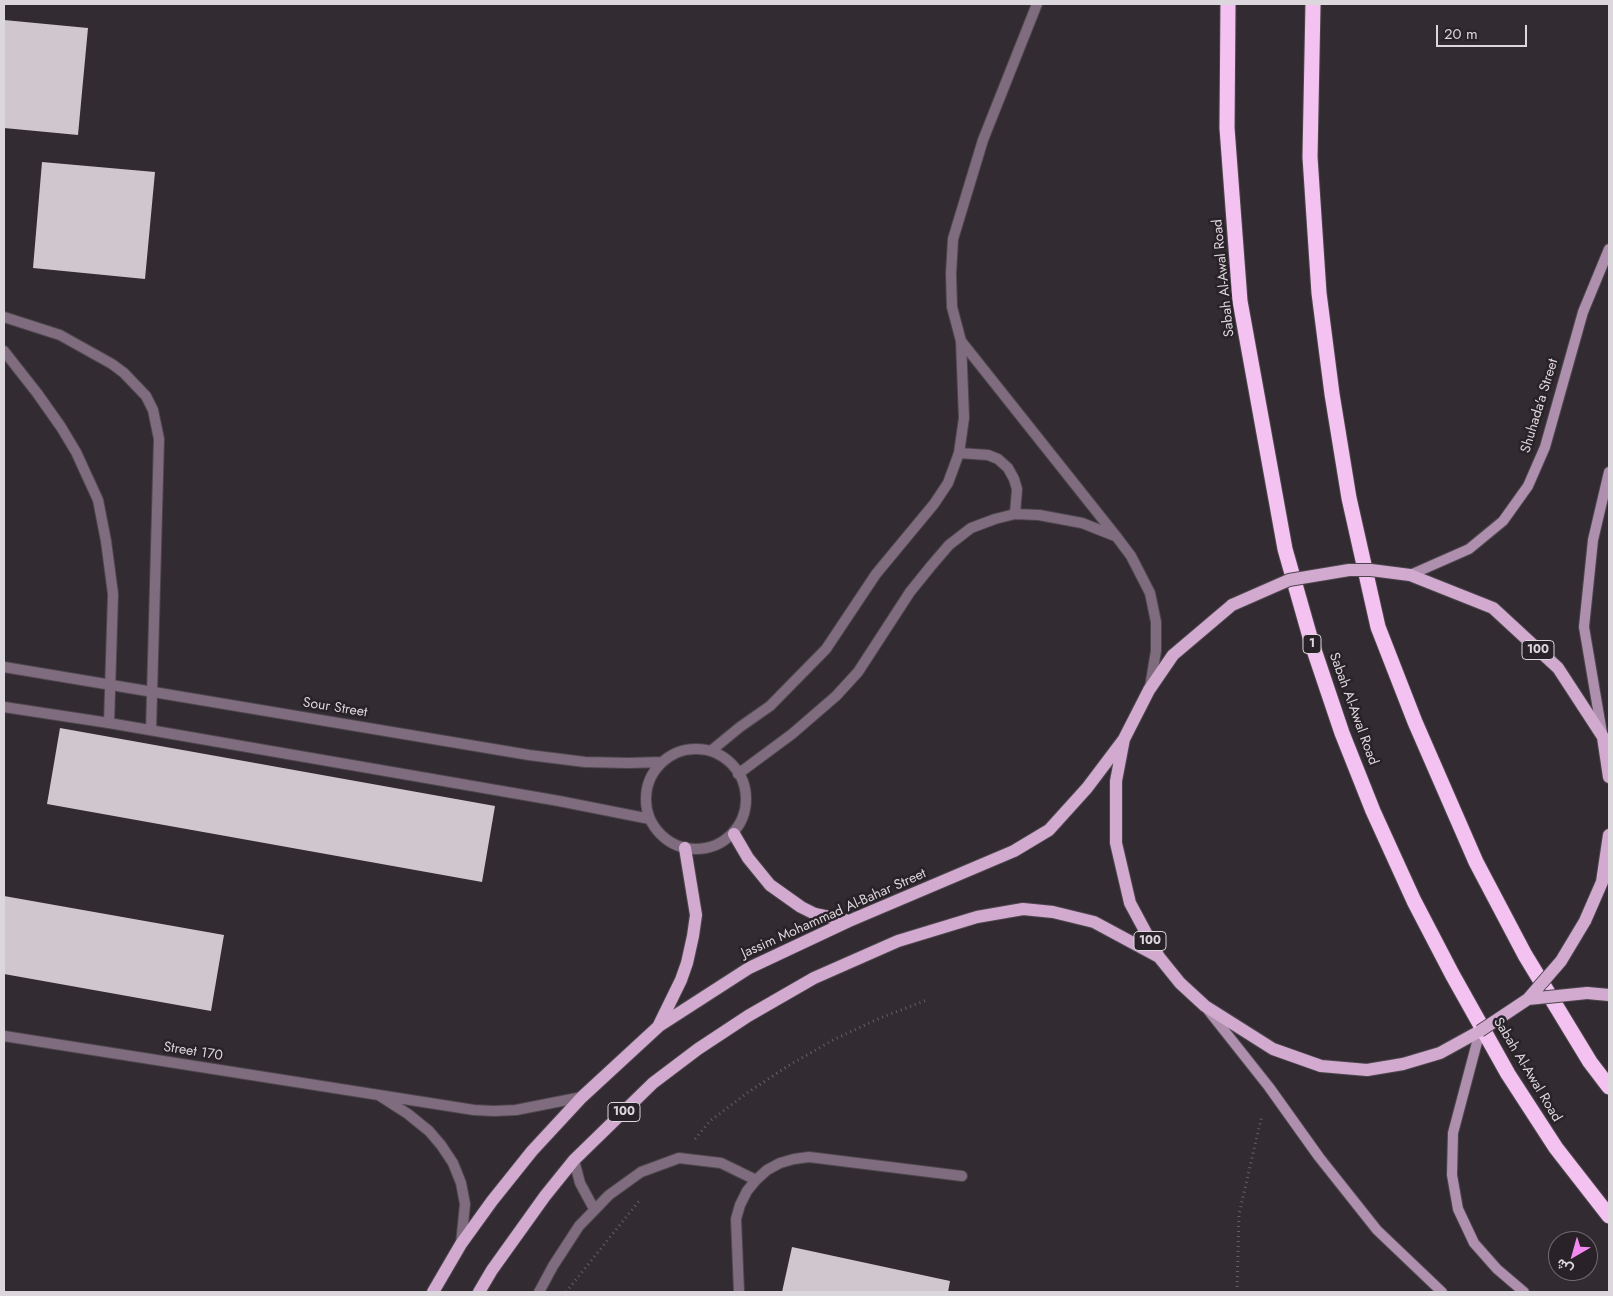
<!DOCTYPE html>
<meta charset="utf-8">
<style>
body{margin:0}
#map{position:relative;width:1613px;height:1296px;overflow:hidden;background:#322b32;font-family:Jost,Vazirmatn,sans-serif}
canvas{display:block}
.frame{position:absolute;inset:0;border:5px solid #dcd7dc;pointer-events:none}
.north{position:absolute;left:1548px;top:1231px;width:50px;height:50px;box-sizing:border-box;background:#292228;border:1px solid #716a70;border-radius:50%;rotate:218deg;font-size:14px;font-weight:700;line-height:20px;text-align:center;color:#dcd7dc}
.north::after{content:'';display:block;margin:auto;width:18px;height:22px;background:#f389f1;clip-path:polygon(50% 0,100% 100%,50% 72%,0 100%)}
.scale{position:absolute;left:1436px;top:25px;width:91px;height:22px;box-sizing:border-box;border:2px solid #dcd7dc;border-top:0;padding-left:6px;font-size:15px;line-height:18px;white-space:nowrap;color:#dcd7dc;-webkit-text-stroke:4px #292228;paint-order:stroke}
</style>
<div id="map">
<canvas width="1613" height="1296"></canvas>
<div class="frame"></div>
<div class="north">ش</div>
<div class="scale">20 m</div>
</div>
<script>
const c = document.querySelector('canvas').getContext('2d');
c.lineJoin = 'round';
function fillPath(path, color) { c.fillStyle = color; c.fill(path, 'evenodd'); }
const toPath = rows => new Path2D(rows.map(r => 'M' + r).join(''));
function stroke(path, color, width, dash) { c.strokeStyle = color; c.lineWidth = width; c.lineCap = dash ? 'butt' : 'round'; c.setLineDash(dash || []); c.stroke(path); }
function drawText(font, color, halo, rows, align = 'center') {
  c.font = font + ' Jost,sans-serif'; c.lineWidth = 5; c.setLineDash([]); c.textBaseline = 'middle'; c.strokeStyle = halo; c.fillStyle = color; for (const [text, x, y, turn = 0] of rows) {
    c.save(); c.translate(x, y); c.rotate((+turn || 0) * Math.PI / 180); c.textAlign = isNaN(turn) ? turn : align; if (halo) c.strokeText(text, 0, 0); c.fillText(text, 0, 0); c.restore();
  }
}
fillPath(toPath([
 [4,20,88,28,78,135,4,128],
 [42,162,155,172,145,279,33,268],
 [60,728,495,806,482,882,47,804],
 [4,896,224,935,211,1011,4,974],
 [792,1247,950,1281,948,1292,782,1292]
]), '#cfc6ce');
const service = toPath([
 [4,317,60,335,112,364,124,373,146,396,153,410,159,439,151,730],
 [4,351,37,393,61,427,76,452,98,500,106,541,113,594,109,723],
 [574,1160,580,1183,594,1209],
 [539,1292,553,1266,579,1226,609,1195,641,1172,679,1158,721,1163,756,1180],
 [739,1292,736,1219,740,1205,747,1191,756,1180,767,1170,780,1163,794,1159,809,1157,962,1176]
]);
const minor = toPath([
 [1037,4,983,140,953,239,951,274,952,307,961,341,1116,536,1131,556,1150,593,1156,622,1156,651,1150,687],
 [959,453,988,455,998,459,1008,468,1014,479,1017,489,1015,514],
 [4,667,529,755,585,762,628,763,662,762],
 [4,707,109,723,559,801,650,819],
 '646 799a50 50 0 1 1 100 0a50 50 0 1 1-100 0Z',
 [712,750,740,727,770,706,826,649,876,574,934,504,948,483,959,453,964,418,961,341],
 [738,774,792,734,836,696,858,672,910,592,931,566,949,545,971,528,995,519,1015,514,1039,515,1082,523,1115,536],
 [4,1036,474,1110,494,1111,516,1110,582,1097],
 [380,1096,408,1114,429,1131,441,1145,453,1163,461,1183,465,1204,461,1244]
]);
const secondary = toPath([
 [1410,575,1469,549,1503,521,1528,486,1545,447,1583,312,1609,249],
 [1602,733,1584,627,1593,540,1609,472],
 [1208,1010,1269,1087,1319,1157,1377,1230,1442,1292],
 [1480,1031,1453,1133,1452,1175,1458,1209,1474,1243,1497,1269,1524,1292]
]);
const primary = toPath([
 [1410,575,1493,608,1558,668,1603,737,1609,777],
 [1232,605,1173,655,1149,690,1124,739,1116,781,1116,843,1130,903,1159,957,1180,983,1205,1006,1273,1049,1321,1066,1367,1070,1403,1064,1440,1053,1480,1031],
 [734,834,748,858,770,885,801,907,815,914,849,921],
 [1585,921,1602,882,1609,835],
 [1587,993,1609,995],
 [659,1025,681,980,687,963,693,936,696,915,685,848],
 [433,1292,461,1244,492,1201,532,1151,582,1097,659,1026,749,968,849,921,1014,851,1049,830,1087,788,1124,739],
 [479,1292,492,1270,545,1196,574,1160,653,1083,698,1049,748,1016,814,978,898,941,977,917,1023,909,1053,912,1094,922,1159,957]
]);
const motorway = toPath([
 [1228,4,1227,128,1240,301,1285,549,1312,644,1342,733,1373,811,1414,901,1452,974,1508,1074,1556,1148,1609,1216],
 [1313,4,1310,157,1319,293,1332,394,1349,498,1378,627,1415,722,1476,862,1525,955,1590,1062,1609,1087]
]);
stroke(service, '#4d474d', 12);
stroke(minor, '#4d474d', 12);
stroke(secondary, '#4d474d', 12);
stroke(primary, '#4d474d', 14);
stroke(motorway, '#4d474d', 17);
stroke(toPath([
 [695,1139,710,1121,750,1091,791,1064,835,1039,880,1018,927,1000],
 [566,1292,639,1201],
 [1237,1292,1239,1214,1262,1115]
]), '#665f66', 3, [1, 4]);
stroke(service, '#806c7f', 10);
stroke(minor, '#806c7f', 10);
stroke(secondary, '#ae8fad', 10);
stroke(primary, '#d2aad0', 12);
stroke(motorway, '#f3c2f0', 15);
const primaryBridge = toPath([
 [1232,605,1289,580,1349,570,1371,570,1410,575],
 [1528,999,1587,993],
 [1480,1031,1528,999,1561,961,1585,921]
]);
stroke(primaryBridge, '#4d474d', 14, []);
stroke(primaryBridge, '#d2aad0', 12);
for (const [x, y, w] of [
 [1312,644,18],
 [1538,650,32],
 [1150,941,32],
 [624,1112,32]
]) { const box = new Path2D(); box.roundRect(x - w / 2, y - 9.5, w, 19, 4); c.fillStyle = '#292228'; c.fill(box); stroke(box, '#dcd7dc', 1); }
drawText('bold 12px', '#dcd7dc', null, [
 ["1",1312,644],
 ["100",1538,650],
 ["100",1150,941],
 ["100",624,1112]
]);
drawText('14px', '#dcd7dc', '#292228', [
 ["Sabah Al-Awal Road",1224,278,-96],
 ["Shuhada'a Street",1540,406,-73],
 ["Sour Street",335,708,9],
 ["Sabah Al-Awal Road",1353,709,70],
 ["Jassim Mohammad Al-Bahar Street",834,914,-24],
 ["Street 170",193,1052,9],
 ["Sabah Al-Awal Road",1527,1070,59]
]);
</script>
